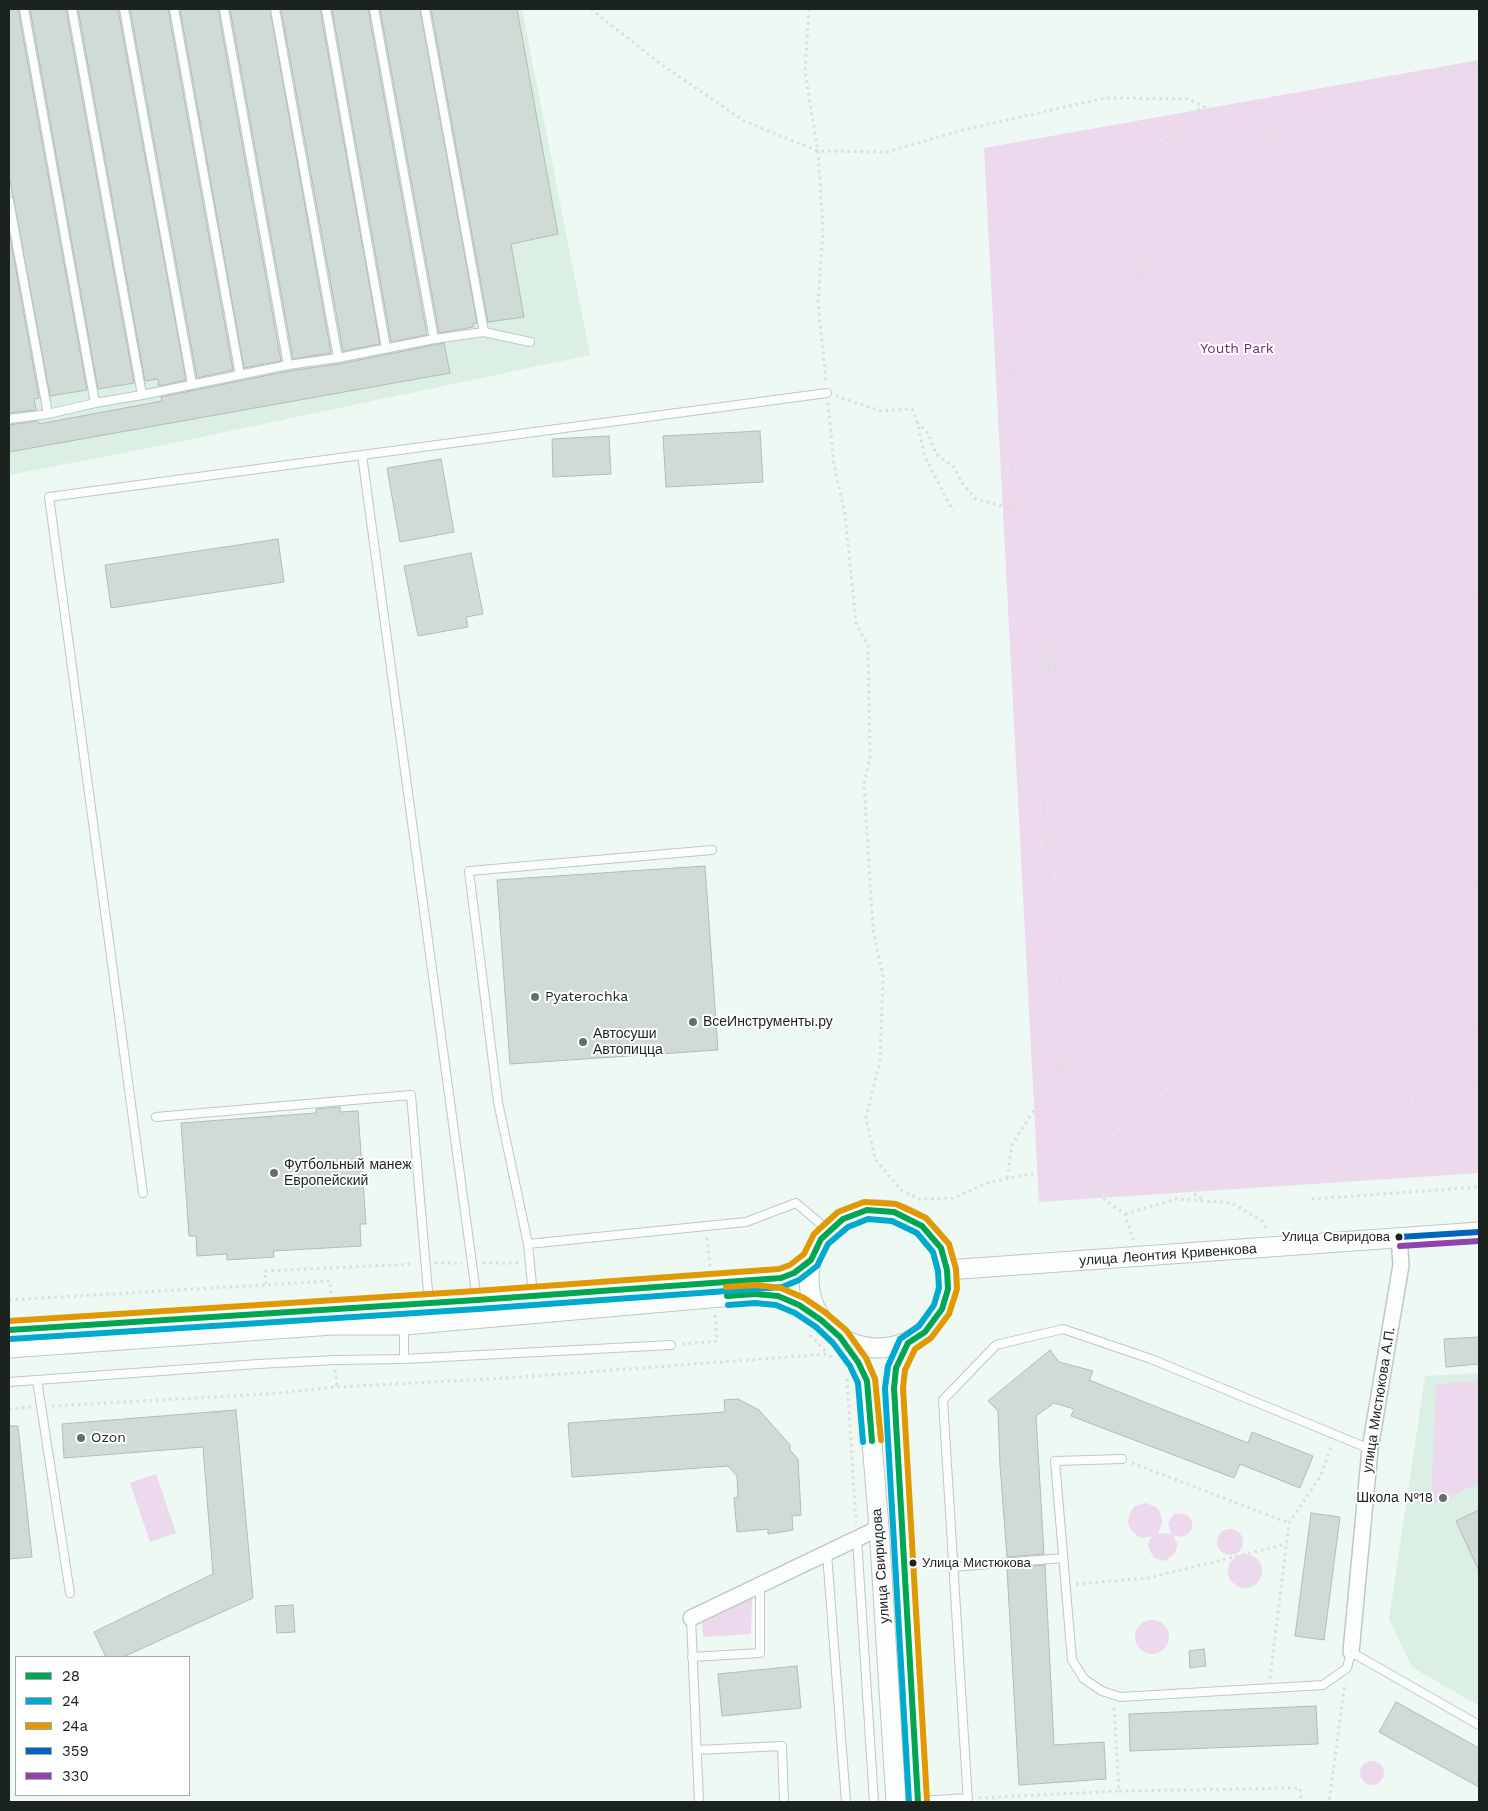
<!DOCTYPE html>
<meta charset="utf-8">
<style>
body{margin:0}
#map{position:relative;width:1488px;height:1811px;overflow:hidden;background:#edf9f2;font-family:"Work Sans",sans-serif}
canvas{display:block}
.frame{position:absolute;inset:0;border:10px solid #1b231f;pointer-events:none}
.legend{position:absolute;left:15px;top:1656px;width:175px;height:140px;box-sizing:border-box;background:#fff;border:1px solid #a4a7a5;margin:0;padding:6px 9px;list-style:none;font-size:15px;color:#1b231f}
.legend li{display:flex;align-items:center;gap:10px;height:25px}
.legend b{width:25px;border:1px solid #a4a7a5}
</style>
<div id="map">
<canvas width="1488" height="1811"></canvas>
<div class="frame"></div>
<ul class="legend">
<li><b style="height:6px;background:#00a651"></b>28</li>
<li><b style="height:6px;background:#00a9ce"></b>24</li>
<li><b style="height:6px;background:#e19903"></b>24a</li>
<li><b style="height:6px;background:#0065bd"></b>359</li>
<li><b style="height:6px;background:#8e44ad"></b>330</li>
</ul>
</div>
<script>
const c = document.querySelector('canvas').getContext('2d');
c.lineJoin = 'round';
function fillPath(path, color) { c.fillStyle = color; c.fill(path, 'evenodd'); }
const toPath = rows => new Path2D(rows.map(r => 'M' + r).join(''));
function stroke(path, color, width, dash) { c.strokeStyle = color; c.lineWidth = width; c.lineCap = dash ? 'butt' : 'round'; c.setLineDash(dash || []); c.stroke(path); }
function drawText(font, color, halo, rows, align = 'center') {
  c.font = font + ' "Work Sans",sans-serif'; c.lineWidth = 4; c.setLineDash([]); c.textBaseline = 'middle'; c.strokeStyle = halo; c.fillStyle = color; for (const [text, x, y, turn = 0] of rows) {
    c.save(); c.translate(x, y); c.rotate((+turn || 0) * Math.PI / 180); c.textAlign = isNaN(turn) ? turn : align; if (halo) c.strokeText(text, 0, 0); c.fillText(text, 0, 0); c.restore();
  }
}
fillPath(toPath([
 [9,9,522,9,590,355,159,446,9,475],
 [1479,1373,1479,1706,1412,1667,1389,1619,1425,1376]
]), '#dbefe4');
fillPath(toPath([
 [1479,60,1479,1173,1039,1202,984,148],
 [1479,1381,1479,1483,1431,1505,1436,1384],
 [156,1474,176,1533,150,1542,130,1483],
 [1146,1503,1156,1507,1160,1512,1162,1523,1158,1533,1171,1534,1168,1523,1172,1516,1175,1514,1179,1513,1187,1515,1192,1521,1192,1529,1187,1535,1180,1537,1173,1535,1177,1543,1177,1548,1175,1553,1168,1559,1163,1561,1154,1558,1149,1549,1148,1544,1152,1536,1142,1538,1136,1535,1129,1527,1128,1521,1131,1511,1135,1506],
 '1217 1542a13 13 0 1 1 26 0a13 13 0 1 1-26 0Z',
 '1228 1571a17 17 0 1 1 34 0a17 17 0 1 1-34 0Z',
 [752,1598,751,1634,703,1637,702,1623],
 '1135 1637a17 17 0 1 1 34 0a17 17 0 1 1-34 0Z',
 '1360 1773a12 12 0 1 1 24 0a12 12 0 1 1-24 0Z'
]), '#ecd9ee');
const building = toPath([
 [9,9,18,9,87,390,50,396,9,175,9,9],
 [30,9,66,9,134,383,98,389,30,9],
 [78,9,118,9,186,380,159,386,158,379,145,381,78,9],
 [130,9,168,9,233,370,197,378,130,9],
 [180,9,218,9,281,361,244,368,180,9],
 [230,9,270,9,331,353,293,359,230,9],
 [281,9,320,9,380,344,343,351,281,9],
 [332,9,368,9,427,335,391,342,332,9],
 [380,9,420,9,477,323,473,324,473,327,439,333,380,9],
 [431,9,517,9,558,234,511,244,524,317,488,322,431,9],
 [9,231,39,398,34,399,36,410,9,413,9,231],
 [444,343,450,373,9,452,9,425,38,421,39,424,162,401,161,397,289,371,339,364,444,343],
 [760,431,763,482,666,487,663,436,760,431],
 [609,436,611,474,553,477,552,439,609,436],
 [441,459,454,532,400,542,387,468,441,459],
 [278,539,284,582,111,608,105,565,278,539],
 [471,553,483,614,466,617,468,627,418,636,404,566,471,553],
 [705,866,718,1050,510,1064,497,880,705,866],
 [340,1107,340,1112,358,1111,366,1224,360,1224,361,1246,273,1251,274,1257,227,1260,227,1254,197,1256,196,1236,189,1236,181,1123,316,1113,316,1109,340,1107],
 [1479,1337,1479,1364,1446,1367,1444,1339,1479,1337],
 [1050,1350,1059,1362,1093,1371,1089,1380,1248,1443,1252,1432,1313,1456,1300,1488,1240,1464,1234,1478,1071,1416,1074,1409,1054,1403,1036,1416,1044,1554,1007,1557,1000,1465,998,1411,988,1401,1050,1350],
 [738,1399,759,1410,790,1445,790,1450,798,1459,801,1515,792,1516,793,1530,768,1534,768,1529,737,1532,734,1498,738,1497,737,1476,728,1466,572,1477,568,1423,725,1412,724,1400,738,1399],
 [236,1410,253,1598,123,1657,106,1657,94,1632,213,1574,203,1447,64,1458,62,1424,236,1410],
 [9,1426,18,1426,32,1557,9,1559,9,1426],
 [1479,1510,1479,1571,1456,1521,1479,1510],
 [1311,1513,1340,1517,1324,1640,1295,1636,1311,1513],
 [1045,1565,1054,1745,1104,1742,1106,1779,1019,1785,1007,1568,1045,1565],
 [293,1605,295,1632,277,1633,275,1606,293,1605],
 [1204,1649,1206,1666,1190,1668,1189,1651,1204,1649],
 [797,1666,801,1708,722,1716,718,1674,797,1666],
 [1396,1702,1479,1748,1479,1787,1379,1732,1396,1702],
 [1316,1706,1318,1744,1130,1751,1129,1714,1316,1706]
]);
fillPath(building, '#d1dbd5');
stroke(building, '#b2bbb6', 1);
const service = toPath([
 [24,9,95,403],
 [72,9,142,395],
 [124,9,192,384],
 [174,9,240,375],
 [224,9,288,365],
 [275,9,338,358],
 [326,9,386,348],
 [374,9,434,339],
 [425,9,484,332],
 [9,201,48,414],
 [9,419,48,414,95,403,142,395,288,365,338,358,434,339,484,332,530,342],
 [156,1117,411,1095,429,1303],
 [143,1193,49,497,362,455],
 [528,1244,498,1102,469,871,712,850],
 [533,1295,528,1244,746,1222,796,1203,829,1231],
 [477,1300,362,455,827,393],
 [404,1359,404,1326],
 [37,1380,70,1593],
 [9,1382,258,1364,335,1360,404,1359,671,1345],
 [1122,1459,1055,1461,1072,1660,1084,1679,1102,1691,1120,1697,1323,1685,1347,1668,1351,1652,1479,1725],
 [857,1539,874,1802],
 [827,1554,846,1802],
 [953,1567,1063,1558],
 [691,1618,699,1802],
 [692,1657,760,1653,760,1585],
 [697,1750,782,1746,784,1802],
 [918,1801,968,1798],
 [968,1802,943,1400,996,1345,1063,1329,1151,1359,1370,1449]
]);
const minor = toPath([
 [691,1618,879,1528],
 [1351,1652,1370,1449,1401,1265,1399,1237]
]);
const tertiary = toPath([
 '809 1279a69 69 0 1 1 138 0a69 69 0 1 1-138 0Z',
 [947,1270,1479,1232],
 [9,1330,477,1300,781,1278,794,1273,811,1260],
 [840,1337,858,1362,867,1381,879,1528,896,1802],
 [908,1343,896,1368,894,1388,918,1802],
 [9,1348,332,1325,404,1325,755,1294,778,1296,799,1305,821,1320]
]);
stroke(service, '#bfc8c2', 10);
stroke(minor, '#bfc8c2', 18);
stroke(tertiary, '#bfc8c2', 21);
stroke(toPath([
 [591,9,658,62,744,121,818,151,887,152,963,130,1105,98,1188,99,1253,130,1277,134],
 [809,9,805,72,818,151,823,230,818,303,826,382],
 [1354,95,1368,134,1404,197,1438,242],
 [1173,135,1114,179,1071,251,1013,370,1010,406,1013,509,1035,625,1048,668,1205,737,1380,826,1479,888],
 [1138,278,1153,205,1173,135,1203,106],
 [1014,370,1056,354,1100,348],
 [1479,380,1479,381],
 [836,396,881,411,912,409,917,422,925,457,953,511],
 [828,403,834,464,845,514,856,623,868,646,870,757,864,784,873,929,883,976,880,1061,866,1118,875,1159,902,1191,920,1199,954,1198,987,1183,1031,1174,1079,1182,1125,1214,1133,1240],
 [917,422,928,433,936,454,954,467,962,483,976,499,1025,512,1072,529,1178,542,1369,579,1479,595],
 [1045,833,1074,859,1123,952,1121,1013,1138,1064,1174,1101,1237,1129,1310,1121,1479,1086],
 [1074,859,1133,879,1178,908,1275,947,1479,1033],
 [1061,1064,1082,1103,1178,1183,1203,1200],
 [1007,1178,1012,1145,1044,1094,1061,1063,1061,995,1044,818,1048,668,1072,529,1071,457,1081,378,1116,325,1144,269,1213,182,1250,149,1333,104,1387,81,1479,63],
 [1312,1199,1479,1187],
 [1125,1214,1176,1199,1232,1203,1262,1221,1268,1231],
 [707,1238,710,1266],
 [435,1263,462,1263],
 [483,1263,519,1263],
 [266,1284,265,1271,414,1264],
 [9,1300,330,1281,331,1294],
 [810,1335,828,1354],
 [682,1344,717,1341,715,1315],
 [335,1370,337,1387],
 [847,1379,856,1523],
 [52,1406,267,1394,337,1387,507,1378,828,1354,834,1360],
 [9,1409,31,1407],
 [1132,1463,1289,1523],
 [1076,1584,1148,1578,1287,1544],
 [1270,1678,1289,1523,1320,1477,1332,1444],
 [1119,1791,1300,1788,1301,1802],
 [979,1798,1119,1791,1114,1705],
 [1325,1802,1329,1802,1345,1683]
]), '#dadedc', 3, [2.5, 4]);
stroke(service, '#fcfefd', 8);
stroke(minor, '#fcfefd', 15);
stroke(tertiary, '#fcfefd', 19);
stroke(toPath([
 [727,1296,755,1294,778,1296,799,1305,821,1320,840,1337,858,1362,867,1381,872,1441],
 [9,1330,477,1300,781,1278,794,1273,811,1260,821,1239,843,1219,867,1210,894,1212,922,1226,941,1248,947,1270,948,1289,942,1309,925,1332,908,1343,896,1368,894,1388,918,1802]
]), '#00a651', 6);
stroke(toPath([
 [728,1305,755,1303,776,1305,795,1313,816,1327,833,1343,850,1366,858,1383,863,1442],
 [10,1339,478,1309,782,1287,799,1280,817,1266,828,1244,848,1227,868,1219,892,1221,917,1233,933,1252,938,1271,939,1288,934,1305,919,1326,900,1339,888,1366,885,1388,909,1802]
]), '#00a9ce', 6);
stroke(toPath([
 [726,1287,755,1285,781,1288,804,1298,826,1313,846,1330,866,1358,875,1379,881,1440],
 [9,1321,476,1291,779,1269,790,1265,804,1254,814,1234,838,1212,864,1202,896,1204,926,1218,949,1244,956,1269,957,1289,949,1314,931,1338,915,1349,905,1370,903,1388,927,1801]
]), '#e19903', 6);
stroke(toPath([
 [1399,1237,1479,1232]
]), '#0065bd', 6);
stroke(toPath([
 [1400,1246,1479,1241]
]), '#8e44ad', 6);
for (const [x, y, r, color] of [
 [535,997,5,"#646e69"],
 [693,1022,5,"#646e69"],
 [583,1042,5,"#646e69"],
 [274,1173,5,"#646e69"],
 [1399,1237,4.5,"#1b231f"],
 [81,1438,5,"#646e69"],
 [1443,1498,5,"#646e69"],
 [913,1563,4.5,"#1b231f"]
]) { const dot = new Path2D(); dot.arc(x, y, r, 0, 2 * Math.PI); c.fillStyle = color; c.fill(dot); stroke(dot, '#fff', 2); }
drawText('13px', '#1b231f', '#fff', [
 ["Улица Свиридова",1390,1237],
 ["Улица Мистюкова",922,1563,"left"]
], 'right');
drawText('14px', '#6e306f', '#fff', [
 ["Youth Park",1237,349]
]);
drawText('14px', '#1b231f', '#fff', [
 ["Pyaterochka",545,997],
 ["ВсеИнструменты.ру",703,1022],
 ["Автосуши",593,1034],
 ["Автопицца",593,1050],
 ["Футбольный манеж",284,1165],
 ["Европейский",284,1181],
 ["Ozon",91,1438],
 ["Школа №18",1433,1498,"right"]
], 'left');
drawText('14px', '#1b231f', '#fff', [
 ["улица Леонтия Кривенкова",1168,1255,-4],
 ["улица Мистюкова А.П.",1379,1400,-81],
 ["улица Свиридова",881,1566,-94]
]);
</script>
